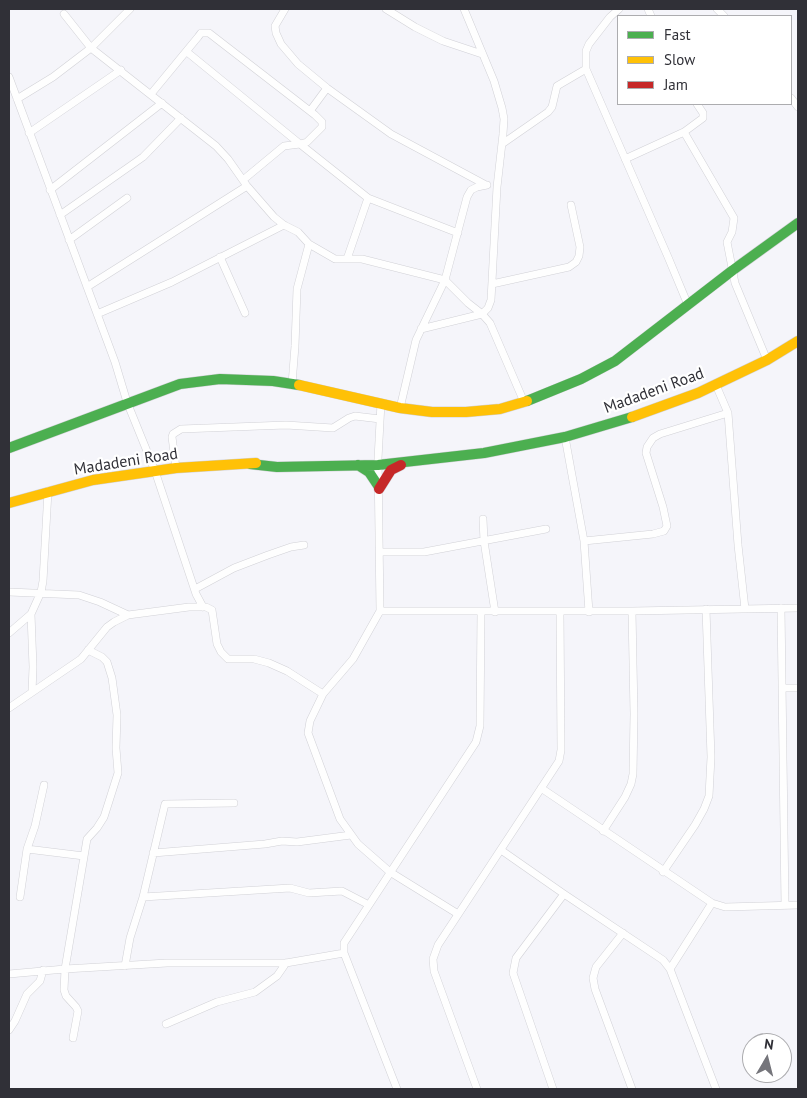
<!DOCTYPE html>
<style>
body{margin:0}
#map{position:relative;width:807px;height:1098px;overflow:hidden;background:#f5f5fa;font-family:"PT Sans",sans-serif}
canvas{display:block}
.frame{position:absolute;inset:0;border:10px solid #303037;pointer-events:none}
.legend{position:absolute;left:617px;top:15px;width:175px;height:90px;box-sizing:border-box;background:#fff;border:1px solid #acacaf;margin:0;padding:6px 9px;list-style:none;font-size:15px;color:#303037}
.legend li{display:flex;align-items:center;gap:10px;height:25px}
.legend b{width:25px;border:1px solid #acacaf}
.north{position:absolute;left:742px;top:1033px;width:50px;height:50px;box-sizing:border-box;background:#fff;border:1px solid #acacaf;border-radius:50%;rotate:8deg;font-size:14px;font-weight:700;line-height:20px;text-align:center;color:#303037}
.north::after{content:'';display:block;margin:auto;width:18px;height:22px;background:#75757b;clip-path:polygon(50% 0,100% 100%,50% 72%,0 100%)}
</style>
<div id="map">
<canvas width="807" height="1098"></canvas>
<div class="frame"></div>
<ul class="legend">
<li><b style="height:6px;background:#4caf50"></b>Fast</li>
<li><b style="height:6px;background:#ffc107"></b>Slow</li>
<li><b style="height:6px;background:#c62828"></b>Jam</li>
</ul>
<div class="north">N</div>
</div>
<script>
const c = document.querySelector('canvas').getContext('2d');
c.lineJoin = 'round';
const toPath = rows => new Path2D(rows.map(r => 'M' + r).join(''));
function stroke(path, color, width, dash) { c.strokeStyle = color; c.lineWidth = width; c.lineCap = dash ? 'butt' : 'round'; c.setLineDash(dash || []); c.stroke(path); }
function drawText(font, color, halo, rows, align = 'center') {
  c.font = font + ' "PT Sans",sans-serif'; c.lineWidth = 4.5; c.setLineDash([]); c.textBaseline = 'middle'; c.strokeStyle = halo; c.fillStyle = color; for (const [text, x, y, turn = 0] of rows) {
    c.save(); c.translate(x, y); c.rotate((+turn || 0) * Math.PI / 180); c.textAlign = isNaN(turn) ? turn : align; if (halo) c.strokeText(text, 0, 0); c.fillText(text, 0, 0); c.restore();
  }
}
const street = toPath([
 [285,9,275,26,276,33,281,44,298,64,327,88,391,134,486,185],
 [386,9,415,27,443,41,482,54],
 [619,9,610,17,589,44,586,51,586,69,668,257,688,305],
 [648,9,651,16],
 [717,9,724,16],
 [64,14,91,48,216,146,228,159,247,186,274,217,284,225,298,232,309,244,297,289,295,346,292,384],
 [9,77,115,362,127,402,155,471,196,594,203,607],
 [151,94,198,37,201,33,209,33,315,115,322,122,322,127,307,142,300,144,187,52],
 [791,98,798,107],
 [17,99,53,77,91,48,130,9],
 [697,104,703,113,703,118,684,132,734,218,732,232,727,242,735,283,767,360],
 [310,111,327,88],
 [29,133,121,70],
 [502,144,548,112,552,107,557,86,586,69],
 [625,159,684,132],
 [243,180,284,146,300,144,368,198,458,233],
 [50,190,162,103],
 [60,215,143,157,181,118],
 [69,240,127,198],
 [309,244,335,259,362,259,445,280,468,303,482,314,490,323,524,402],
 [220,257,245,313],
 [347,259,368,198],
 [492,284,569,267,576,262,579,256,580,247,571,205],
 [87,287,247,186],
 [97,314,172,282,284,225],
 [421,329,482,314,488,308,491,300,497,187,503,134,504,119,502,108,494,81,464,9],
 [716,385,728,413,738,545,745,609],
 [381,403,378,459,380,611,632,611,798,608],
 [400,408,416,340,445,280,467,197,471,190,477,187,487,185],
 [565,437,584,541,589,612],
 [176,468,172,437,173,434,181,429,286,425,333,428,349,418,355,416,380,419],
 [483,519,484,541,495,612],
 [584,541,653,534,664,531,667,526,663,507,646,453,647,447,653,438,660,434,728,413],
 [380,552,424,552,546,529],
 [195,589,234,568,268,555,291,547,304,545],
 [9,592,79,595,100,602,128,615],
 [781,608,785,905],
 [380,611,353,659,323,694,310,721,308,733,340,819,358,844,390,872,458,914],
 [9,633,31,614],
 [782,688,798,688],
 [32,692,33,667,31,614,41,592,43,581,48,491],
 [9,708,81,659,107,627,114,622,128,615,189,607,206,607,212,610,217,644,221,652,228,659,254,659,269,663,287,671,323,694],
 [541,788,712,903,725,907,798,905],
 [603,831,625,797,631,784,633,774,634,714,632,611],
 [27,849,84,856],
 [501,850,564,894,663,960,670,969,716,1089],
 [153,853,265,844,282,841,297,842,351,835],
 [663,872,695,825,704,809,709,796,711,757,706,609],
 [20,897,27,849,35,826,44,785],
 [143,897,290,888,309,893,342,891,369,905],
 [623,933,596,967,593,978,595,989,632,1089],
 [125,966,130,938,143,897,165,804,234,803],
 [670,969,712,903],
 [9,974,65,969,87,839,97,828,104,817,118,773,116,748,117,715,112,678,107,662,102,657,88,650],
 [166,1024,217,1002,255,992,277,976,286,963],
 [9,1030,15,1021,27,994,40,981,43,970],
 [73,1038,78,1011,76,1007,66,996,64,990,65,969,167,963,286,963,344,953],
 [397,1089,344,953,344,943,476,742,480,726,481,612],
 [477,1089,434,971,433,959,438,945,559,761,561,750,560,612],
 [553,1089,513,973,516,958,564,894]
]);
const fast = toPath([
 [527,401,581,379,615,361,733,270,798,223],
 [9,448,180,384,220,379,273,381,299,385],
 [250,464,277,467,378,465,484,453,565,437,632,417],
 [358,465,369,472,379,487]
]);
const slow = toPath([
 [299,385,400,408,432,412,466,412,500,409,527,401],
 [632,417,698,393,767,360,798,341],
 [9,503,93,480,176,468,256,463]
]);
const jam = toPath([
 [379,489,391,470,401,465]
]);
stroke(street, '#d1d1d6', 8);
stroke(fast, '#d1d1d6', 11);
stroke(slow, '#d1d1d6', 11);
stroke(jam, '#d1d1d6', 11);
stroke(street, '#fefefe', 7);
stroke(fast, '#4caf50', 10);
stroke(slow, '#ffc107', 10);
stroke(jam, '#c62828', 10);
drawText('16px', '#303037', '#fff', [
 ["Madadeni Road",654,391,-20],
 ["Madadeni Road",126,462,-9]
]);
</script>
